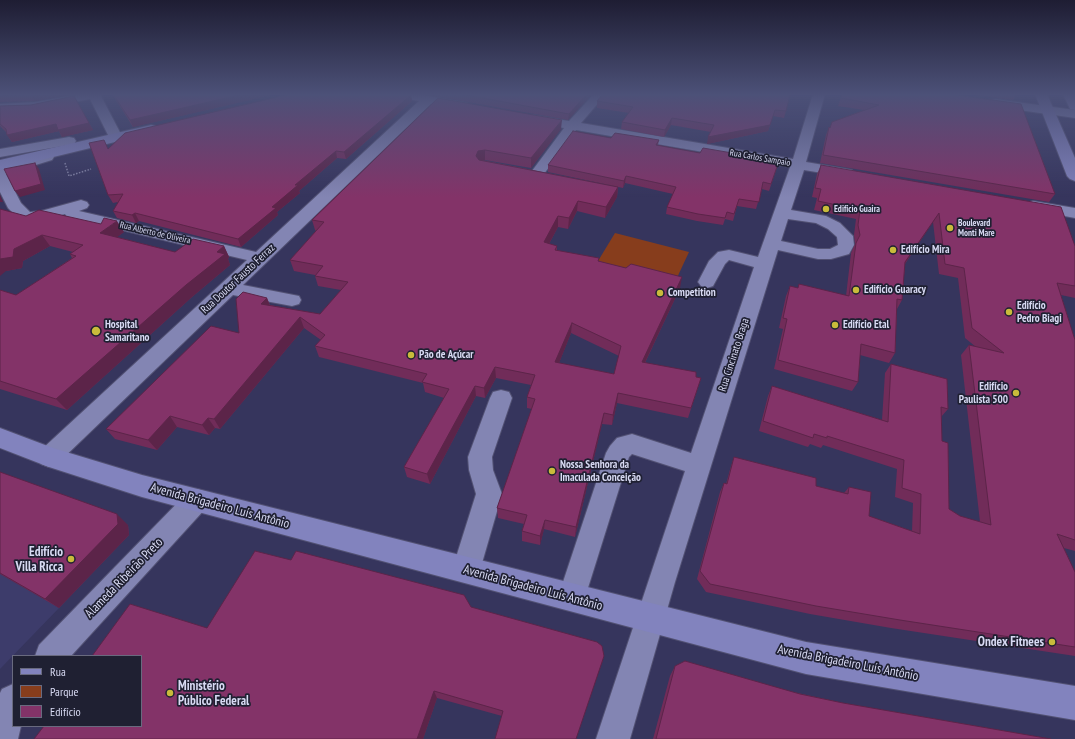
<!DOCTYPE html>
<meta charset="utf-8">
<style>
body{margin:0}
#map{position:relative;width:1075px;height:739px;overflow:hidden;background:#36355d;font-family:"PT Sans Narrow",sans-serif}
canvas{display:block}
.legend{position:absolute;left:12px;top:655px;width:130px;height:72px;box-sizing:border-box;background:#1f2032;border:1px solid #696a7f;margin:0;padding:5px 7px;list-style:none;font-size:12px;color:#d8daf3}
.legend li{display:flex;align-items:center;gap:8px;height:20px}
.legend b{width:20px;border:1px solid #696a7f}
</style>
<div id="map">
<canvas width="1075" height="739"></canvas>
<ul class="legend">
<li><b style="height:5px;background:#8283be"></b>Rua</li>
<li><b style="height:11px;background:#873d1c"></b>Parque</li>
<li><b style="height:11px;background:#833368"></b>Edifício</li>
</ul>
</div>
<script>
const c = document.querySelector('canvas').getContext('2d');
c.lineJoin = 'round';
function fillPath(path, color) { c.fillStyle = color; c.fill(path, 'evenodd'); }
const toPath = rows => new Path2D(rows.map(r => 'M' + r).join(''));
function stroke(path, color, width, dash) { c.strokeStyle = color; c.lineWidth = width; c.lineCap = dash ? 'butt' : 'round'; c.setLineDash(dash || []); c.stroke(path); }
function drawText(font, color, halo, rows, align = 'center') {
  c.font = font + ' "PT Sans Narrow",sans-serif'; c.lineWidth = 3.5; c.setLineDash([]); c.textBaseline = 'middle'; c.strokeStyle = halo; c.fillStyle = color; for (const [text, x, y, turn = 0] of rows) {
    c.save(); c.translate(x, y); c.rotate((+turn || 0) * Math.PI / 180); c.textAlign = isNaN(turn) ? turn : align; if (halo) c.strokeText(text, 0, 0); c.fillText(text, 0, 0); c.restore();
  }
}
fillPath(toPath([
 [0,574,59,608,0,669]
]), '#3d3c6b');
fillPath(toPath([
 [615,233,689,252,675,282,598,261]
]), '#873d1c');
const minor = toPath([
 [81,94,102,94,101,96,123,138,121,141,111,141,90,99,35,110,0,112,0,104,35,102,81,94],
 [393,94,418,94,463,102,467,103,469,106,467,109,463,110,431,104,243,285,299,296,301,300,299,304,292,306,233,295,57,464,49,467,41,464,37,457,41,450,247,260,67,217,65,214,42,221,31,222,19,219,8,208,0,192,0,166,47,153,52,154,54,157,52,160,6,174,21,203,30,212,41,211,81,200,87,202,89,205,87,208,79,211,256,252,419,101,395,97,393,94],
 [594,94,606,94,581,123,793,159,813,94,825,94,806,162,847,169,852,170,854,173,852,176,847,177,804,170,791,210,826,216,840,223,853,236,854,245,849,254,831,259,818,259,778,250,675,582,630,739,596,739,685,471,632,454,629,457,582,607,572,611,562,607,558,597,606,453,610,446,617,438,632,434,691,453,754,267,729,260,725,264,713,286,707,288,701,286,698,282,709,261,718,252,729,250,758,257,790,167,576,130,541,178,536,179,531,178,529,175,564,128,528,122,527,119,528,116,533,115,569,121,594,94],
 [788,219,816,223,828,229,837,237,838,245,830,249,818,249,781,241,788,219],
 [995,99,1075,110,1075,118,991,106,989,103,991,100,995,99],
 [69,137,74,138,76,141,74,144,0,157,0,149,69,137],
 [1033,201,1075,208,1075,218,1027,209,1025,206,1027,203,1033,201],
 [501,390,509,392,512,398,492,457,493,470,502,494,480,570,476,579,466,583,456,579,452,570,476,494,469,470,468,457,490,398,493,392,501,390],
 [197,489,206,492,210,500,206,508,71,656,35,656,39,645,188,492,197,489],
 [13,684,13,726,21,726,18,739,0,739,0,693,2,689,13,684]
]);
const major = toPath([
 [1035,94,1047,94,1075,158,1075,181,1070,179,1067,176,1035,94],
 [1063,94,1075,94,1075,110,1070,109,1063,94],
 [151,125,156,126,158,129,156,132,0,170,0,160,151,125],
 [0,428,53,448,142,475,806,642,1075,686,1075,720,806,674,142,497,49,467,0,448,0,428]
]);
stroke(minor, '#525173', 2);
stroke(major, '#525173', 2);
stroke(toPath([
 [65,163,69,176,91,169]
]), '#8686a7', 1.5, [1.5, 1.5]);
fillPath(minor, '#8385b3');
fillPath(major, '#8283be');
fillPath(toPath([
 [0,94,73,94,35,101,0,102],
 [112,94,275,94,133,127],
 [433,94,592,94,568,120,434,96],
 [842,94,950,94,1055,194,1049,202,820,163,826,135,829,127,830,128,832,122,864,110,838,106],
 [968,94,1017,94,1013,100],
 [411,95,412,101,346,159,337,158,299,191,300,193,277,212,278,215,241,247,139,221,136,223,117,218,113,211,118,202,113,203,108,195,109,148],
 [788,95,786,111,784,118,773,116,768,131,707,144,711,132,671,125,664,137,621,129,622,122,629,113,597,108,597,101],
 [74,96,93,130,62,137,59,131,12,142,7,135,6,132,0,126,0,106,31,105],
 [438,98,561,129,531,168,485,160,482,160,618,187,617,197,605,218,577,211,568,229,558,227,549,244,557,246,557,250,599,261,680,288,645,363,701,378,688,418,617,403,612,425,602,424,575,537,544,529,540,545,522,541,522,531,524,524,498,518,497,508,532,409,527,408,527,397,531,385,496,378,485,398,476,396,430,484,407,477,404,467,444,398,425,392,423,383,319,357,315,346,321,340,304,328,220,429,215,428,209,435,177,427,157,450,115,439,106,429,239,333,267,298,270,305,320,314,341,290,318,286,315,276,315,275,294,271,290,260,316,231,315,230,312,220],
 [571,333,619,356,614,374,559,363],
 [611,138,659,140,658,145,700,153,779,161,769,191,762,189,756,209,737,206,733,221,725,219,723,225,697,221,666,214,667,207,673,194,625,183,623,188,548,172,548,165],
 [821,165,1075,246,1075,298,1061,295,1075,340,1075,551,1064,548,1075,572,1075,656,891,628,810,614,706,592,697,579,720,492,724,483,726,484,731,466,734,457,816,486,844,493,849,487,869,516,912,531,913,503,895,497,897,469,823,445,821,448,810,444,808,447,759,431,768,396,772,386,882,420,885,373,891,364,948,409,941,417,942,441,949,509,960,516,980,522,961,355,969,345,976,347,965,338,958,278,939,274,933,222,905,264,902,300,897,309,895,353,889,363,860,355,858,382,852,391,774,369,783,329,779,328,786,296,790,286,798,288,799,284,846,296,851,253,855,244,854,235,856,219,814,210,817,198,812,197,817,174],
 [26,216,124,232,117,237,175,252,224,246,229,257,228,259,230,265,192,297,67,410,0,389,0,290,16,295,72,258,70,254,73,252,50,246,23,261,22,268,6,271],
 [0,472,128,525,129,535,59,608,0,574],
 [471,607,604,656,602,663,502,716,437,698,423,739,34,739,207,628],
 [675,666,843,703,1051,739,653,739,670,676]
]), '#712c59');
fillPath(toPath([
 [31,94,73,94,35,101],
 [244,94,275,94,133,127,130,120],
 [587,94,592,94,568,120,569,114],
 [411,95,412,101,346,159,344,152],
 [775,110,768,131,707,144,708,137],
 [672,118,671,125,664,137,665,130],
 [562,120,561,129,531,168,531,158],
 [89,123,93,130,62,137,59,131,12,142,7,135,56,124],
 [485,150,485,160,479,161,476,156,478,151],
 [336,151,337,158,299,191,300,193,277,212,278,215,241,247,238,239,295,185],
 [35,163,39,169,45,190,20,197,15,191],
 [626,176,625,183,623,188,624,181],
 [618,187,617,197,605,218,606,207],
 [0,195,3,202,0,202],
 [578,201,577,211,568,229,569,218],
 [135,213,139,221,136,223,132,215],
 [939,213,933,222,899,272,905,262],
 [558,216,558,227,544,253,544,242],
 [117,221,124,232,108,244,100,233],
 [42,235,50,246,23,261,22,268,6,271,0,276,0,259,14,249],
 [224,246,229,257,228,259,230,265,192,297,67,410,56,399],
 [682,277,680,288,640,373,642,362],
 [267,298,271,309,261,304],
 [300,317,304,328,220,429,214,419],
 [572,323,571,333,555,373,555,362],
 [495,367,496,378,485,398,484,388],
 [475,386,476,396,430,484,427,474],
 [618,393,617,403,612,425,613,415],
 [604,413,602,424,575,537,576,527],
 [170,416,177,427,157,450,148,440],
 [208,418,215,428,209,435,202,425],
 [117,514,128,525,129,535,59,608,45,599],
 [545,520,544,529,540,545,540,536],
 [604,656,602,663,576,739],
 [434,691,437,698,423,739,417,739]
]), '#5c2449');
const building = toPath([
 [0,94,31,94,0,96,0,94],
 [113,94,244,94,130,120,113,94],
 [290,94,406,94,411,95,344,152,336,151,295,185,298,185,272,207,276,208,238,239,135,213,132,215,113,211,123,194,108,195,89,143,104,140,108,149,125,133,290,94],
 [461,94,587,94,569,114,461,94],
 [603,94,788,94,788,95,790,95,786,111,775,110,770,125,708,137,714,125,672,118,665,130,622,122,633,107,597,101,603,94],
 [842,94,950,94,1021,104,1055,194,823,155,829,127,830,128,832,122,879,105,841,98,842,94],
 [74,96,89,123,58,130,56,124,7,135,6,129,0,124,0,106,31,105,74,96],
 [438,98,562,120,531,158,485,150,478,151,476,156,479,160,618,187,606,207,578,201,569,218,558,216,544,242,557,246,555,250,599,258,598,261,626,268,631,264,682,277,642,362,696,372,696,377,701,378,691,408,618,393,613,415,604,413,576,527,545,520,540,536,522,531,527,515,497,508,535,399,527,397,535,375,495,367,484,388,475,386,427,474,404,467,449,389,422,382,427,374,315,346,325,335,300,317,214,419,208,418,202,425,170,416,148,440,106,429,211,326,239,333,236,299,243,292,267,298,261,304,320,314,348,282,315,276,323,266,290,260,324,222,312,220,438,98],
 [572,323,621,346,614,374,555,362,572,323],
 [573,131,611,138,615,133,659,140,656,145,700,153,703,148,779,161,771,184,763,182,759,202,739,199,734,214,727,212,725,218,698,214,667,207,676,187,626,176,624,181,548,165,573,131],
 [35,163,41,184,15,191,4,169,35,163],
 [821,165,1061,207,1075,246,1075,286,1057,283,1075,340,1075,540,1057,534,1075,572,1075,647,900,620,816,606,710,584,700,571,724,483,727,484,734,457,816,478,816,486,848,494,849,487,871,492,869,516,920,534,921,494,902,488,904,460,827,436,827,438,814,434,813,438,763,421,772,386,888,422,891,364,947,379,948,409,941,407,942,441,948,443,949,509,960,516,991,525,969,345,1004,353,972,328,964,268,945,264,939,213,905,262,902,300,897,299,895,353,861,344,858,382,778,360,787,319,783,318,790,286,798,288,799,284,849,296,856,243,860,235,858,225,860,210,818,201,821,189,815,188,821,165],
 [0,209,26,216,39,210,101,224,104,218,117,221,100,233,175,252,193,239,224,246,217,252,225,254,186,285,56,399,0,381,0,290,16,295,76,256,70,254,83,245,42,235,14,249,13,257,0,259,0,209],
 [0,472,117,514,118,524,45,599,0,573,0,472],
 [255,551,291,560,296,551,464,595,471,607,597,642,602,646,604,656,576,739,495,739,503,711,434,691,417,739,34,739,44,726,141,726,141,656,92,656,130,604,207,628,255,551],
 [685,661,800,694,843,703,1051,739,656,739,675,666,685,661]
]);
fillPath(building, '#833368');
stroke(building, '#5c2449', 1);
const sky = c.createLinearGradient(0, 0, 0, 197);
sky.addColorStop(0, '#1e1d33');
sky.addColorStop(0.48, '#4c5178');
sky.addColorStop(1, '#4c517800');
c.fillStyle = sky;
c.fillRect(0, 0, 1075, 197);
for (const [x, y, r, color] of [
 [826,209,4,"#c9bb3b"],
 [950,228,4,"#c9bb3b"],
 [893,250,4,"#c9bb3b"],
 [856,290,4,"#c9bb3b"],
 [660,293,4,"#c9bb3b"],
 [1009,312,4,"#c9bb3b"],
 [835,325,4,"#c9bb3b"],
 [96,331,5,"#c9bb3b"],
 [411,355,4,"#c9bb3b"],
 [1016,393,4,"#c9bb3b"],
 [552,471,4,"#c9bb3b"],
 [71,559,4,"#c9bb3b"],
 [1052,642,4,"#c9bb3b"],
 [170,693,4,"#c9bb3b"]
]) { const dot = new Path2D(); dot.arc(x, y, r, 0, 2 * Math.PI); c.fillStyle = color; c.fill(dot); stroke(dot, '#1f2032', 1.5); }
drawText('9px', '#d8daf3', '#1f2032', [
 ["Rua Carlos Sampaio",760,158,10],
 ["Rua Alberto de Oliveira",155,233,13]
]);
drawText('bold 9px', '#d8daf3', '#1f2032', [
 ["Edifício Guaira",834,209],
 ["Boulevard",958,223],
 ["Monti Mare",958,233]
], 'left');
drawText('bold 11px', '#d8daf3', '#1f2032', [
 ["Edifício Mira",901,250],
 ["Edifício Guaracy",864,290],
 ["Competition",668,293],
 ["Edifício",1017,306],
 ["Pedro Biagi",1017,319],
 ["Hospital",105,325],
 ["Samaritano",105,338],
 ["Edifício Etal",843,325],
 ["Pão de Açúcar",419,355],
 ["Edifício",1008,387,"right"],
 ["Paulista 500",1008,400,"right"],
 ["Nossa Senhora da",560,465],
 ["Imaculada Conceição",560,478]
], 'left');
drawText('11px', '#d8daf3', '#1f2032', [
 ["Rua Doutor Fausto Ferraz",238,279,-43],
 ["Rua Cincinato Braga",734,355,-72]
]);
drawText('13px', '#d8daf3', '#1f2032', [
 ["Avenida Brigadeiro Luís Antônio",220,506,15],
 ["Alameda Ribeirão Preto",124,578,-46],
 ["Avenida Brigadeiro Luís Antônio",533,588,15],
 ["Avenida Brigadeiro Luís Antônio",848,663,11]
]);
drawText('bold 13px', '#d8daf3', '#1f2032', [
 ["Edifício",63,552],
 ["Villa Ricca",63,567],
 ["Ondex Fitnees",1044,642],
 ["Ministério",178,686,"left"],
 ["Público Federal",178,701,"left"]
], 'right');
</script>
